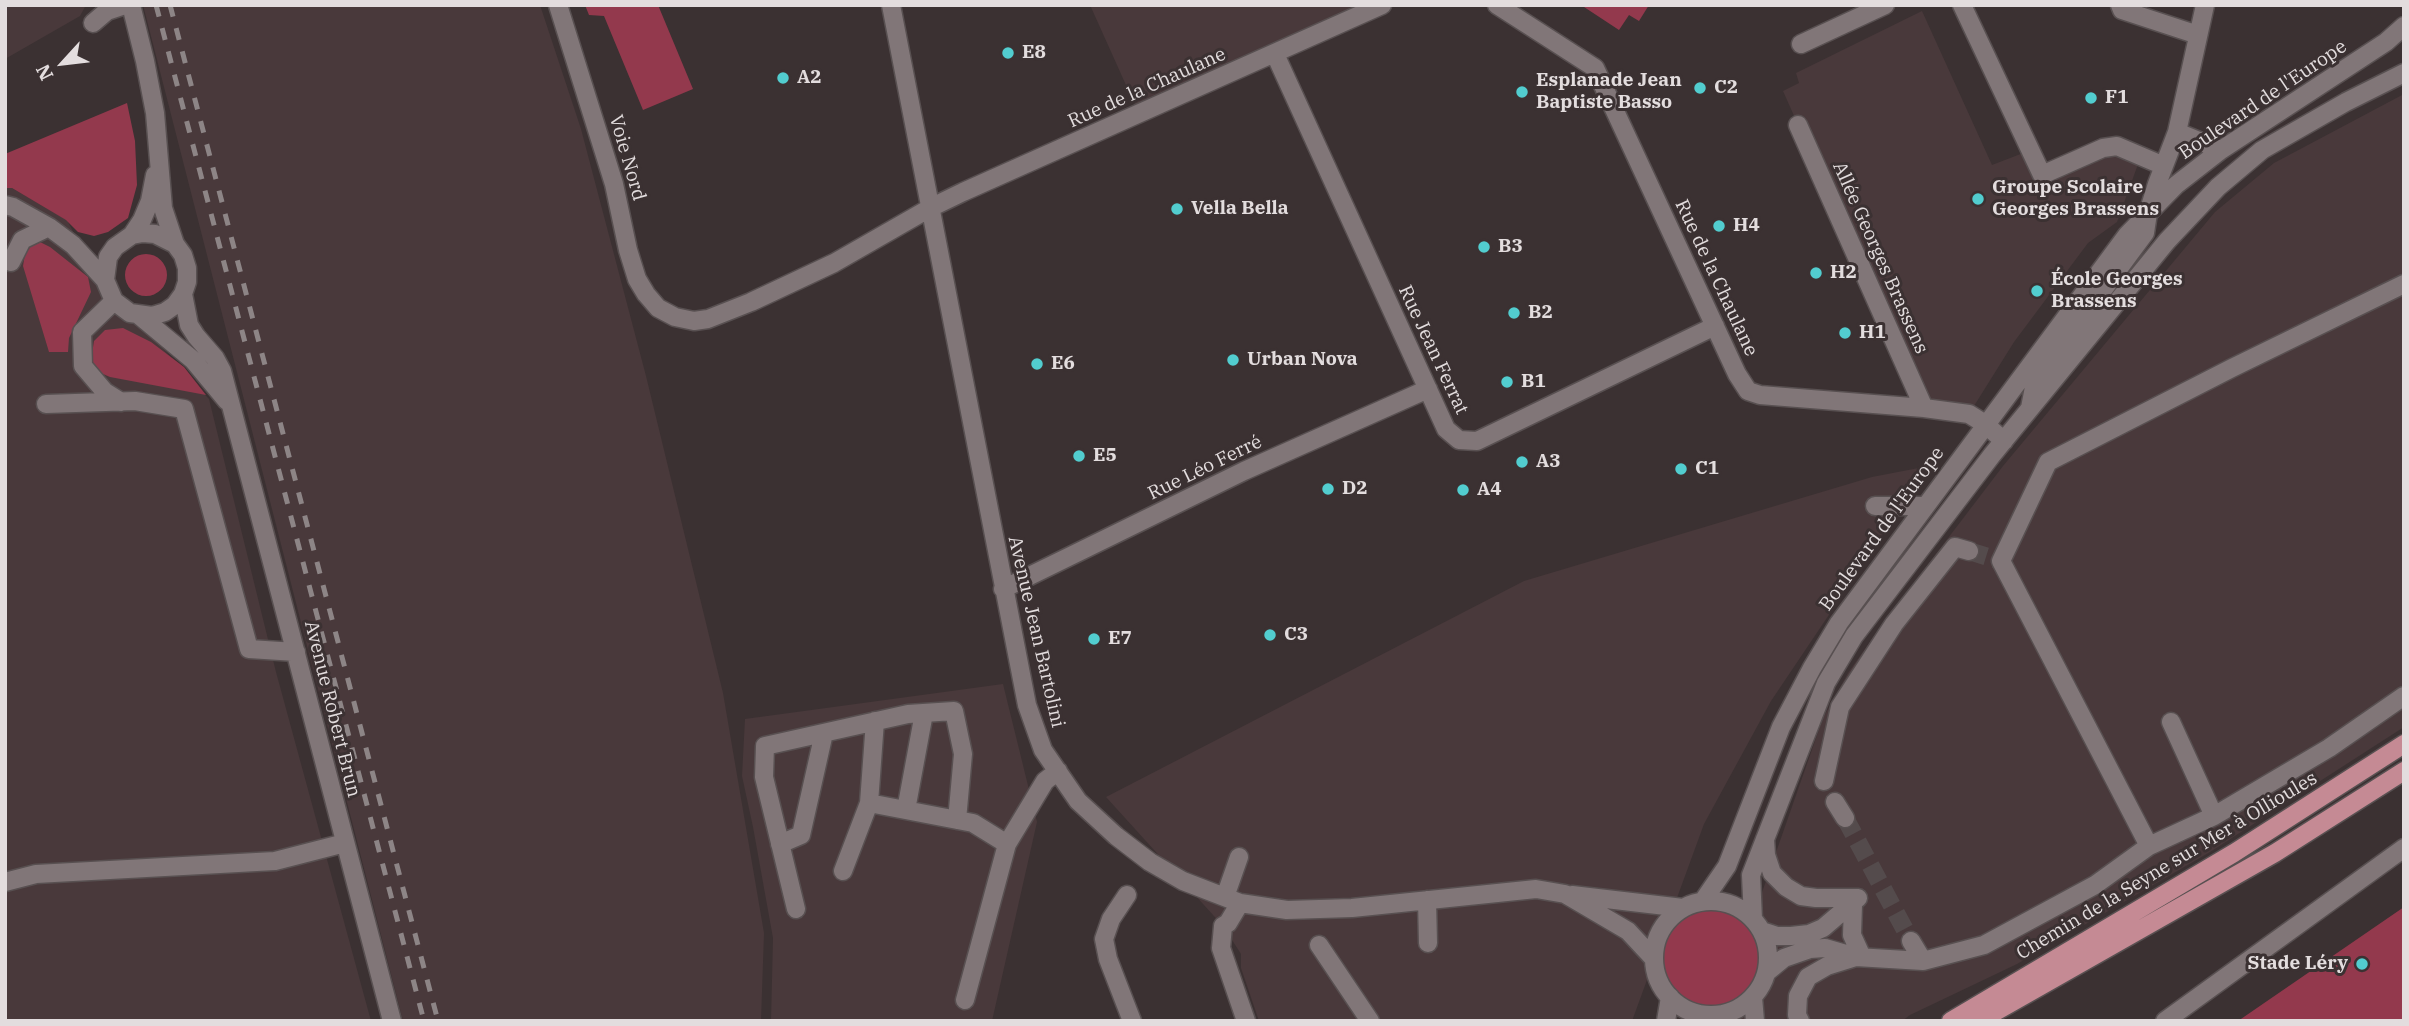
<!DOCTYPE html>
<meta charset="utf-8">
<style>
body{margin:0}
#map{position:relative;width:2409px;height:1026px;overflow:hidden;background:#3b3132;font-family:"IBM Plex Serif",serif}
canvas{display:block}
.frame{position:absolute;inset:0;border:7px solid #e3ddde;pointer-events:none}
.north{position:absolute;left:28px;top:28px;width:70px;height:70px;-webkit-text-stroke:5px #3b3132;paint-order:stroke;rotate:243deg;font-size:19px;font-weight:700;line-height:28px;text-align:center;color:#e3ddde}
.north::after{content:'';display:block;margin:auto;width:24px;height:32px;background:#e3ddde;clip-path:polygon(50% 0,100% 100%,50% 72%,0 100%)}
</style>
<div id="map">
<canvas width="2409" height="1026"></canvas>
<div class="frame"></div>
<div class="north">N</div>
</div>
<script>
const c = document.querySelector('canvas').getContext('2d');
c.lineJoin = 'round';
function fillPath(path, color) { c.fillStyle = color; c.fill(path, 'evenodd'); }
const toPath = rows => new Path2D(rows.map(r => 'M' + r).join(''));
function stroke(path, color, width, dash) { c.strokeStyle = color; c.lineWidth = width; c.lineCap = dash ? 'butt' : 'round'; c.setLineDash(dash || []); c.stroke(path); }
function drawText(font, color, halo, rows, align = 'center') {
  c.font = font + ' "IBM Plex Serif",serif'; c.lineWidth = 6; c.setLineDash([]); c.textBaseline = 'middle'; c.strokeStyle = halo; c.fillStyle = color; for (const [text, x, y, turn = 0] of rows) {
    c.save(); c.translate(x, y); c.rotate((+turn || 0) * Math.PI / 180); c.textAlign = isNaN(turn) ? turn : align; if (halo) c.strokeText(text, 0, 0); c.fillText(text, 0, 0); c.restore();
  }
}
fillPath(toPath([
 [5,5,86,5,80,16,5,59],
 [143,5,540,5,581,129,646,376,723,693,764,933,761,1021,403,1021],
 [1090,5,1353,5,1341,24,1139,114],
 [1922,11,1992,165,2031,150,2042,175,2103,148,2141,156,2117,222,2088,243,2014,342,1969,414,1924,408,1783,91,1799,83,1796,73],
 [2404,94,2404,727,2210,852,2017,964,1910,1015,1902,1021,1717,1021,1823,718,1848,673,1881,626,2003,466,2215,212,2274,163],
 [5,184,67,220,96,275,209,399,276,672,371,1021,5,1021],
 [1929,466,1771,701,1704,824,1632,1021,1259,1021,1241,968,1241,954,1223,926,1106,797,1524,581,1872,477],
 [1003,684,1037,822,992,1021,771,1021,773,938,753,827,742,776,745,719]
]), '#49393b');
fillPath(toPath([
 [585,5,658,5,693,89,643,110,604,16,589,15],
 [1581,5,1649,5,1639,21,1629,15,1619,30],
 [127,103,135,141,137,185,128,218,108,232,94,236,78,232,66,220,12,188,5,188,5,154],
 [38,241,50,247,88,277,91,292,69,338,68,352,49,352,23,266,25,254,31,246],
 '125 275a21 21 0 1 1 42 0a21 21 0 1 1-42 0Z',
 [123,328,151,342,184,367,206,395,110,377,96,371,91,360,94,341,105,330],
 '1654 958a57 57 0 1 1 114 0a57 57 0 1 1-114 0Z',
 [2404,907,2404,1021,2238,1021]
]), '#93394d');
stroke(toPath([
 [1969,551,2001,561],
 [1845,818,1911,941]
]), '#544b4c', 18, [18, 9]);
const minor = toPath([
 [131,5,145,61,155,113,163,208,175,244],
 [558,5,614,184,628,250,637,279,646,294,658,308,675,317,694,321,708,319,751,302,834,263,930,208,963,192,1382,5],
 [891,5,1027,705,1043,750,1078,801,1116,836,1150,862,1183,881,1240,903,1287,910,1352,908,1536,889,1565,894,1628,931,1654,959],
 [1497,5,1595,68,1737,374,1748,391,1760,395,1924,408,1969,414,1985,424,2004,441],
 [1962,5,2042,175,2103,148,2117,146,2164,166],
 [2120,5,2122,10,2198,35],
 [93,23,107,11,125,5],
 [1801,44,1885,5],
 [1275,54,1446,429,1459,440,1477,441,1715,326],
 [1798,125,1924,408],
 [2177,132,2221,150],
 [5,205,13,207,49,227,73,245,105,280,114,301,130,313,152,316,165,312,175,305,183,294,187,282,187,268,183,255,175,244,155,234,143,233,132,235,115,247,108,257,105,280],
 [132,235,142,220,150,201,155,175],
 [11,262,22,240,49,227],
 [183,294,189,325,196,336,215,358,222,371,392,1021],
 [114,301,82,332,83,366,105,392,121,402],
 [140,316,193,360,227,401],
 [46,404,135,401,184,409,249,649,296,652],
 [2030,408,2035,382,2145,233,2148,213,2157,184,2177,132,2205,5],
 [1875,506,1925,506],
 [1003,589,1244,471,1428,389],
 [1824,781,1840,707,1894,624,1955,547,1969,551],
 [1835,802,1845,818],
 [869,803,875,721],
 [906,810,924,713],
 [2214,816,2329,748,2404,696],
 [1765,839,1766,855,1772,873,1786,887,1801,896,1816,898,1858,898],
 [780,844,801,835,824,733],
 [2149,846,2001,561,2048,462,2232,368,2404,284],
 [843,871,869,803,973,823,1007,844],
 [5,882,36,874,275,861,345,843],
 [1127,895,1111,919,1104,939,1108,959,1132,1021],
 [1572,895,1683,908],
 [1225,897,1239,857],
 [1427,900,1428,943],
 [1703,901,1727,866,1781,727,1812,668,1839,623,2127,235,2176,185,2221,150,2386,42,2404,26],
 '1654 958a57 57 0 1 1 114 0a57 57 0 1 1-114 0Z',
 [1240,903,1228,923,1223,926,1221,948,1246,1021],
 [1853,905,1852,935,1862,957],
 [796,909,764,777,765,746,908,714,954,711,963,754,957,820],
 [1753,919,1751,875,1826,683,1854,636,1992,455,2167,241,2218,187,2262,150,2346,102,2404,73],
 [1762,931,1777,936,1791,936,1809,934,1823,928,1858,898],
 [1911,941,1923,961],
 [1319,945,1370,1021],
 [1767,972,1784,958,1810,949,1825,948,1856,957,1923,961,1984,945,2095,885,2149,846,2214,816,2171,722],
 [1753,997,1755,1021],
 [965,1000,1007,844,1045,781,1058,771],
 [1666,1021,1670,997],
 [1800,1021,1797,1015,1798,996,1808,977,1827,966,1856,957],
 [2165,1021,2404,848]
]);
const major = toPath([
 [1951,1021,2234,853,2404,744],
 [1979,1021,2275,853,2404,771]
]);
stroke(minor, '#585051', 21);
stroke(major, '#585051', 21);
stroke(minor, '#817678', 18);
stroke(major, '#c58a94', 18);
stroke(toPath([
 [156,5,424,1021],
 [170,5,438,1021]
]), '#8d8586', 5, [12, 12]);
for (const [x, y, r, color] of [
 [1008,53,7,"#52cdcf"],
 [783,78,7,"#52cdcf"],
 [1700,88,7,"#52cdcf"],
 [1522,92,7,"#52cdcf"],
 [2091,98,7,"#52cdcf"],
 [1978,199,7,"#52cdcf"],
 [1177,209,7,"#52cdcf"],
 [1719,226,7,"#52cdcf"],
 [1484,247,7,"#52cdcf"],
 [1816,273,7,"#52cdcf"],
 [2037,291,7,"#52cdcf"],
 [1514,313,7,"#52cdcf"],
 [1845,333,7,"#52cdcf"],
 [1233,360,7,"#52cdcf"],
 [1037,364,7,"#52cdcf"],
 [1507,382,7,"#52cdcf"],
 [1079,456,7,"#52cdcf"],
 [1522,462,7,"#52cdcf"],
 [1681,469,7,"#52cdcf"],
 [1328,489,7,"#52cdcf"],
 [1463,490,7,"#52cdcf"],
 [1270,635,7,"#52cdcf"],
 [1094,639,7,"#52cdcf"],
 [2362,964,7,"#52cdcf"]
]) { const dot = new Path2D(); dot.arc(x, y, r, 0, 2 * Math.PI); c.fillStyle = color; c.fill(dot); stroke(dot, '#3b3132', 2.5); }
drawText('bold 19px', '#e3ddde', '#3b3132', [
 ["E8",1022,53],
 ["A2",797,78],
 ["Esplanade Jean",1536,81],
 ["Baptiste Basso",1536,103],
 ["C2",1714,88],
 ["F1",2105,98],
 ["Groupe Scolaire",1992,188],
 ["Georges Brassens",1992,210],
 ["Vella Bella",1191,209],
 ["H4",1733,226],
 ["B3",1498,247],
 ["H2",1830,273],
 ["École Georges",2051,280],
 ["Brassens",2051,302],
 ["B2",1528,313],
 ["H1",1859,333],
 ["Urban Nova",1247,360],
 ["E6",1051,364],
 ["B1",1521,382],
 ["E5",1093,456],
 ["A3",1536,462],
 ["C1",1695,469],
 ["D2",1342,489],
 ["A4",1477,490],
 ["C3",1284,635],
 ["E7",1108,639],
 ["Stade Léry",2348,964,"right"]
], 'left');
drawText('19px', '#e3ddde', '#3b3132', [
 ["Rue de la Chaulane",1147,88,-24],
 ["Boulevard de l'Europe",2263,100,-34],
 ["Voie Nord",627,158,74],
 ["Allée Georges Brassens",1880,258,66],
 ["Rue de la Chaulane",1716,278,65],
 ["Rue Jean Ferrat",1433,350,65],
 ["Rue Léo Ferré",1205,468,-26],
 ["Boulevard de l'Europe",1882,529,-54],
 ["Avenue Jean Bartolini",1036,632,77],
 ["Avenue Robert Brun",332,709,76],
 ["Chemin de la Seyne sur Mer à Ollioules",2167,866,-31]
]);
</script>
